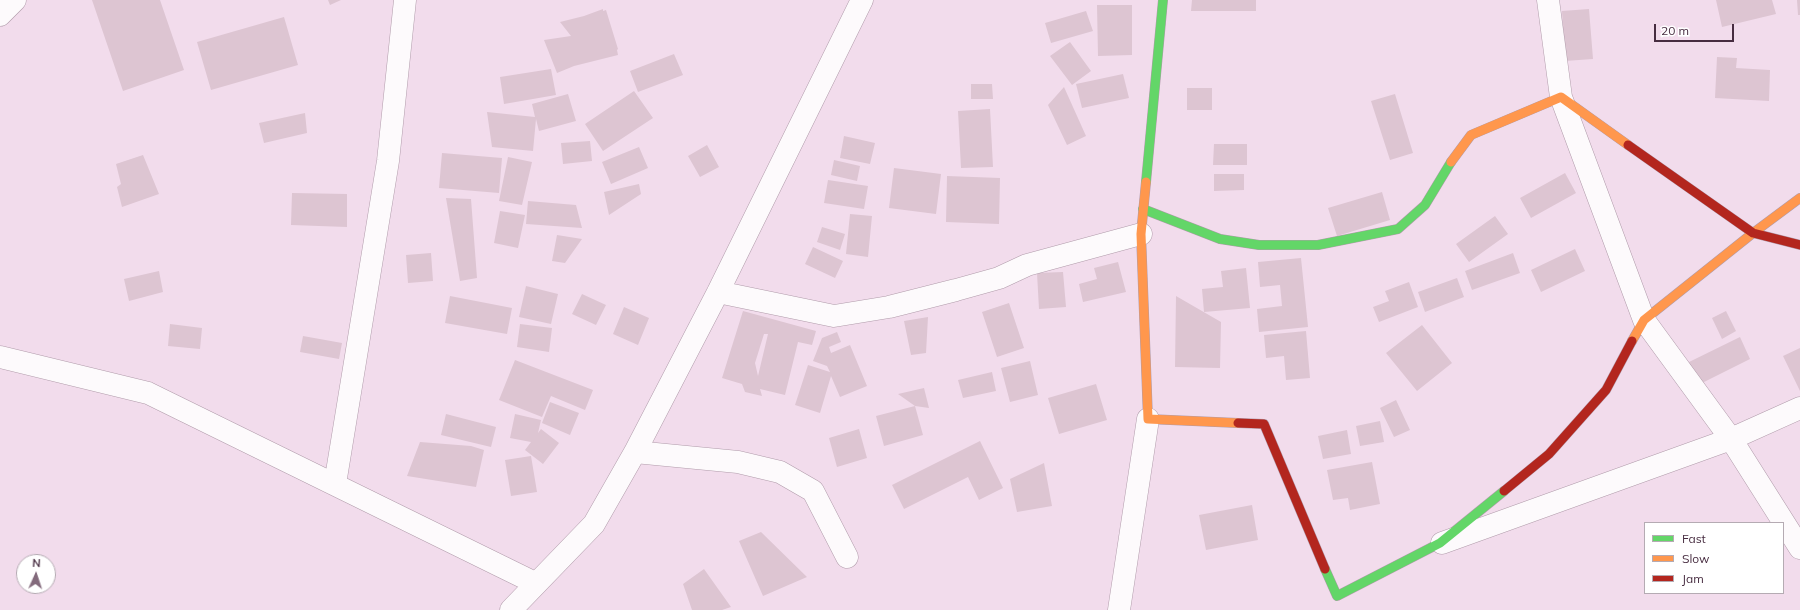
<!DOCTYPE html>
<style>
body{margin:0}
#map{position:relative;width:1800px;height:610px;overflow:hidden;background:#f2dcec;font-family:Mulish,sans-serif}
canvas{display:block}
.legend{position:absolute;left:1644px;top:522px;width:140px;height:72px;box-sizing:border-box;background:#fff;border:1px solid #b5abb3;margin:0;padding:5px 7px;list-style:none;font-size:12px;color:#472c40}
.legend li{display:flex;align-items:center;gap:8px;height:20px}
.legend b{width:20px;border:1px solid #b5abb3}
.north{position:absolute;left:16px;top:554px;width:40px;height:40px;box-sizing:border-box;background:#fff;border:1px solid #b5abb3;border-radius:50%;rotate:3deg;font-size:11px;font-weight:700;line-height:16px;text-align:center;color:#472c40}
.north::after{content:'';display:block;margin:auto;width:14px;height:18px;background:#836a7c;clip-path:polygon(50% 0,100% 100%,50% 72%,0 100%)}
.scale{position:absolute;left:1654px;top:24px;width:80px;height:18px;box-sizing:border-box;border:2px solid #472c40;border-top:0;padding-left:5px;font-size:12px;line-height:14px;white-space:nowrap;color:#472c40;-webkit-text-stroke:3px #fff;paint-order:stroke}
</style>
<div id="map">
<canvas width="1800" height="610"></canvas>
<ul class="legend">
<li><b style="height:5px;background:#63d668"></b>Fast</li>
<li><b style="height:5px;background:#ff974d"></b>Slow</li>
<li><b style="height:5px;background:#b3261e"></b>Jam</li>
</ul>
<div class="north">N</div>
<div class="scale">20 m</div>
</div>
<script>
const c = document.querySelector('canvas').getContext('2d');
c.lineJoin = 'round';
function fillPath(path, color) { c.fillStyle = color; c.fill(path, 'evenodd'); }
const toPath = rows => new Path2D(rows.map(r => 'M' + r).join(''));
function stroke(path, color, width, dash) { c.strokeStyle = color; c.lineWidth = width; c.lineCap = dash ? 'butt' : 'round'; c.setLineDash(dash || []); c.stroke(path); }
fillPath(toPath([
 [92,0,160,0,184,70,123,91],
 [328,0,341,0,330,5],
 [1192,0,1256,0,1256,11,1191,11],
 [1716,0,1772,0,1776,14,1722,27],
 [1797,0,1800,0,1800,15,1798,15],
 [1097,5,1132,5,1132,55,1098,56],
 [603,9,603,11,606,10,618,49,617,50,618,55,574,66,557,73,544,40,571,36,560,22,584,16],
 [1589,9,1593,59,1565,61,1562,11],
 [1086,11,1093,31,1051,43,1045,23],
 [284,17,298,65,211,90,197,42],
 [1070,42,1091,71,1072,85,1050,56],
 [674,54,683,75,638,92,630,71],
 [1717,57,1737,58,1736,68,1770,70,1769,101,1715,98],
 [551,69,556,95,504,104,500,77],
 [1123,74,1129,98,1082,108,1076,84],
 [971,84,992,84,993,99,971,99],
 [1064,87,1086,136,1067,145,1048,105],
 [1187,88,1212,88,1212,110,1187,110],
 [634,91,653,118,603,151,585,124],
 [568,94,576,121,539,131,536,119,533,151,492,147,487,112,535,117,532,104],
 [1395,94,1413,153,1390,160,1371,101],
 [990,109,993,167,961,168,958,111],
 [305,113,307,133,264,143,259,123],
 [844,136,875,143,870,164,840,158],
 [590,141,592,161,563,164,561,143],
 [1214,144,1247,144,1247,165,1213,165],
 [707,145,719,167,700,177,688,156],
 [639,147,648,168,611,184,602,162],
 [442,153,502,158,499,193,439,188],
 [143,155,159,194,122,207,117,187,121,184,116,164],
 [508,157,532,162,522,205,499,201],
 [834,160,860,166,857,181,831,175],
 [894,168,941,174,936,214,889,208],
 [1565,173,1576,193,1531,218,1520,198],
 [1214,174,1244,174,1244,190,1214,191],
 [947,176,1000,178,999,224,946,222],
 [828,180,868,186,864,209,824,203],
 [639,184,641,194,609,215,604,192],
 [1382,192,1390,220,1337,236,1328,208],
 [292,193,347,194,347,227,291,225],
 [446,198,471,199,477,278,460,281],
 [528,201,576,205,582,228,526,224],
 [500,211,525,215,518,248,494,243],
 [850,214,872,216,868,257,846,254],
 [1495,216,1508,234,1469,262,1456,244],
 [822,227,845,234,840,250,817,242],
 [557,235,582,239,565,263,552,261],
 [813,247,843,261,835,278,805,264],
 [1575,249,1585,271,1541,292,1531,270],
 [431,253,433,281,408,283,406,255],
 [1513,253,1520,273,1472,290,1465,271],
 [1301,258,1308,327,1259,332,1257,309,1282,306,1280,285,1260,287,1258,262],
 [1118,262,1126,292,1083,302,1079,284,1097,279,1094,268],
 [1246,268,1250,308,1204,312,1202,289,1223,287,1221,271],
 [159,271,163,292,129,301,124,279],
 [1063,272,1066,307,1039,309,1037,273],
 [1457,278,1464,297,1425,312,1418,292],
 [1409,282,1418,307,1379,322,1373,307,1389,301,1385,291],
 [526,286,558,294,551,324,519,317],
 [582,294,606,305,596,325,572,314],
 [450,296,512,308,507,334,445,323],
 [1176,296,1221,322,1220,368,1175,367],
 [1009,303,1024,348,997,357,982,312],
 [624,307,649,318,638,345,613,334],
 [743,311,816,331,812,345,798,342,785,395,760,389,762,396,745,392,742,384,722,378],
 [764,334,768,334,758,376,755,363],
 [1726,311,1736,331,1722,339,1712,318],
 [928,317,926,353,911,355,904,321],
 [170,324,202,328,200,349,168,346],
 [520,324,552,328,549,352,517,347],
 [1422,325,1452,363,1417,391,1386,353],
 [1306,331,1310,378,1286,380,1284,356,1266,358,1264,335],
 [837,332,841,342,829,347,831,353,850,345,867,386,840,397,831,376,820,413,795,405,808,365,830,372,827,366,813,361,822,338],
 [303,336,342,343,339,359,300,352],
 [1740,337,1750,359,1698,385,1687,363],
 [1800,348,1800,391,1783,356],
 [515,360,593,390,585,410,551,396,542,417,499,400],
 [1030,361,1038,395,1010,402,1001,368],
 [992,372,996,391,963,398,958,380],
 [1096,384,1107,420,1059,434,1048,398],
 [924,388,929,408,915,406,923,435,884,446,876,416,915,406,898,394],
 [1396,400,1410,430,1394,437,1380,408],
 [550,402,579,413,570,435,542,423],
 [446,414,496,427,491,447,441,435],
 [515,414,541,420,538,433,541,429,559,443,543,464,525,450,531,442,510,438],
 [1380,421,1384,442,1360,446,1356,426],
 [859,429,867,458,837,467,829,438],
 [1347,430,1351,454,1323,459,1318,436],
 [980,441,1003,488,979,500,968,477,904,509,892,485],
 [420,442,471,446,484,450,476,487,407,476],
 [531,456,537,492,511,496,505,460],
 [1372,462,1380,504,1350,510,1348,498,1333,500,1327,470],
 [1044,463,1052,506,1017,512,1010,479],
 [1252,505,1258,540,1206,550,1199,515],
 [761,532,807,577,763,596,739,541],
 [704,569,731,607,722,610,692,610,683,584]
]), '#ddc5d2');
const street = toPath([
 [1548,0,1561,97,1644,320,1731,439,1800,548],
 [0,15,15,0],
 [718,292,834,316,889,307,956,290,999,278,1027,265,1141,234],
 [0,357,148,393,535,583],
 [635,452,738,462,780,472,813,491,847,557],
 [335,484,388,161,405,0],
 [1442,543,1731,439,1800,408],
 [511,610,594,524,635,452,718,292,862,0],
 [1119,610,1148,419]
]);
const fast = toPath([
 [1146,182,1163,0],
 [1143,209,1220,239,1259,245,1318,245,1398,229,1425,205,1451,162],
 [1325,569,1337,596,1440,543,1504,491]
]);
const slow = toPath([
 [1451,162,1471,135,1561,97,1628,145],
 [1146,182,1141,234,1148,419,1238,423],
 [1632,341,1644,320,1753,233,1800,198]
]);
const jam = toPath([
 [1628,145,1753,233,1800,245],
 [1238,423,1264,424,1325,569],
 [1504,491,1549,454,1606,390,1632,341]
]);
stroke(street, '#b09baa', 23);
stroke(fast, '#b09baa', 10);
stroke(slow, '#b09baa', 10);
stroke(jam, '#b09baa', 10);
stroke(street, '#fdfafc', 22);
stroke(fast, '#63d668', 9);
stroke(slow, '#ff974d', 9);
stroke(jam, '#b3261e', 9);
</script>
